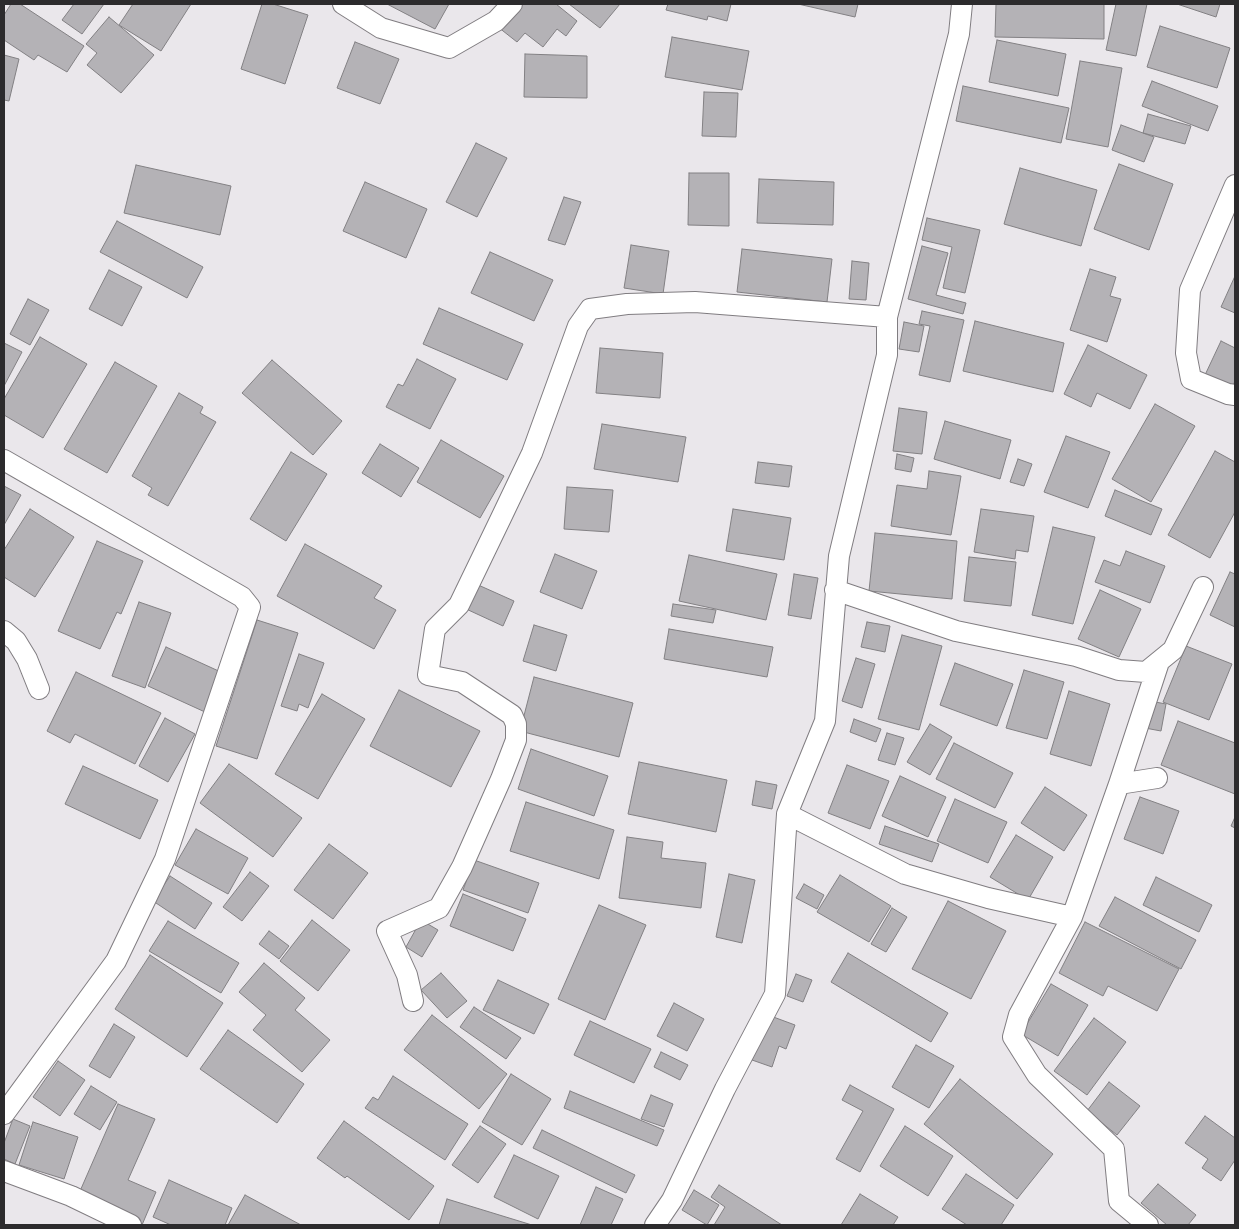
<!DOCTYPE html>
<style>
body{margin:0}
#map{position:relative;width:1239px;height:1229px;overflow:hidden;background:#eae7eb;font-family:"IBM Plex Sans",sans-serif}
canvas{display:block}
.frame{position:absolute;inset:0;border:5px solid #2c2b2d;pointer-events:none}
</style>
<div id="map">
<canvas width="1239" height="1229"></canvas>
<div class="frame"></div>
</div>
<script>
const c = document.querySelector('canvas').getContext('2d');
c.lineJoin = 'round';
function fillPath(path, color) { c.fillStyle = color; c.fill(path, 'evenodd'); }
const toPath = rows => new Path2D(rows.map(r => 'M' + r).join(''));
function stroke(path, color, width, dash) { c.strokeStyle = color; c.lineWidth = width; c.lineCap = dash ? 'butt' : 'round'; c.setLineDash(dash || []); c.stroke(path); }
const building = toPath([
 [11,4,20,4,84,46,67,72,38,55,34,60,4,40,4,15,11,4],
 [74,4,104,4,82,34,62,20,74,4],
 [133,4,191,4,161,51,119,25,133,4],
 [262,4,273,4,308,15,285,84,241,69,262,4],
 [387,4,449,4,435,29,387,4],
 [517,4,556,4,577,21,566,36,557,29,543,47,525,33,517,42,498,27,517,4],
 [569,4,620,4,600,28,569,4],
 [668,4,731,4,727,21,708,16,707,20,666,10,668,4],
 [798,4,858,4,855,17,798,4],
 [996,4,1104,4,1104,39,995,37,996,4],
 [1116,4,1147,4,1136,56,1106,50,1116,4],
 [1177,4,1220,4,1216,17,1177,4],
 [109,17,154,55,121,93,87,65,97,53,86,44,109,17],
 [1160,26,1230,48,1217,88,1147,67,1160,26],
 [672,37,749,51,742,90,665,77,672,37],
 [997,40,1066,54,1058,96,989,82,997,40],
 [355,42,399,59,380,104,337,88,355,42],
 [525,54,587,56,587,98,524,97,525,54],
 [4,55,19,59,9,101,4,100,4,55],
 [1080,61,1122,68,1108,147,1066,139,1080,61],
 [1152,81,1218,106,1208,131,1142,106,1152,81],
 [963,86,1069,108,1061,143,956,121,963,86],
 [704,92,738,93,736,137,702,136,704,92],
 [1148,114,1191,126,1185,144,1143,133,1148,114],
 [1121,125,1154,137,1144,162,1112,150,1121,125],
 [476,143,507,158,477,217,446,202,476,143],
 [1119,164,1173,184,1149,250,1094,229,1119,164],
 [136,165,231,186,220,235,124,213,136,165],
 [1020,168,1097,190,1081,246,1004,224,1020,168],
 [689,173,729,173,729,226,688,225,689,173],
 [759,179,834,182,833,225,757,223,759,179],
 [365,182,427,209,406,258,343,231,365,182],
 [564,197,581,202,565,245,548,240,564,197],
 [927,218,980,230,965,293,943,288,952,247,922,240,927,218],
 [117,221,203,267,187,298,100,252,117,221],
 [631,245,669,251,663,294,624,288,631,245],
 [922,246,948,253,936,295,966,303,963,314,908,299,922,246],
 [742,249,832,259,827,302,737,292,742,249],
 [490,252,553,280,534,321,471,293,490,252],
 [852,261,869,263,866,300,849,299,852,261],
 [1090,269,1116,277,1110,296,1121,299,1107,342,1070,330,1090,269],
 [109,270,142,287,122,326,89,309,109,270],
 [1235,276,1235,313,1221,307,1235,276],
 [28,299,49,310,30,345,10,334,28,299],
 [439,308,523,344,507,380,423,344,439,308],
 [922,311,964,320,950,382,919,375,930,326,919,324,922,311],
 [975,321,1064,343,1053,392,963,371,975,321],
 [904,322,924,326,919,352,899,349,904,322],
 [40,337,87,364,43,438,4,415,4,399,40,337],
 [1221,341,1235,348,1235,381,1232,388,1205,375,1221,341],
 [4,343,22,352,4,386,4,343],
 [1088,345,1147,375,1130,409,1097,393,1091,407,1064,394,1088,345],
 [600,348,663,353,660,398,596,393,600,348],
 [417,359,456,379,430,429,386,407,398,384,403,386,417,359],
 [272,360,342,421,313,455,242,393,272,360],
 [115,362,157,386,107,473,64,449,115,362],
 [179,393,203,407,200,413,216,422,168,506,148,495,152,488,132,476,179,393],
 [1155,404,1195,426,1151,502,1112,479,1155,404],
 [899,408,927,412,922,454,893,451,899,408],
 [945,421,1011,440,1000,479,934,459,945,421],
 [602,424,686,437,678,482,594,469,602,424],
 [1066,436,1110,452,1088,508,1044,492,1066,436],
 [441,440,504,476,480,518,417,482,441,440],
 [380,444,419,468,401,497,362,473,380,444],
 [1215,451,1235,462,1235,512,1210,558,1168,535,1215,451],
 [291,452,327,474,286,541,250,519,291,452],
 [897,454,914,458,911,472,895,469,897,454],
 [1018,459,1032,464,1024,486,1010,482,1018,459],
 [758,462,792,466,789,487,755,483,758,462],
 [929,471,961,476,951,535,891,526,897,485,927,489,929,471],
 [4,486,21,495,4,525,4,486],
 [567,487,613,490,609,532,564,529,567,487],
 [1115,490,1162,509,1151,535,1105,516,1115,490],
 [30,509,74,537,35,597,4,577,4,550,30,509],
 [733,509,791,518,784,560,726,551,733,509],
 [981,509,1034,516,1028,552,1016,550,1015,559,974,552,981,509],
 [1053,527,1095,537,1073,624,1032,615,1053,527],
 [875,533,957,541,952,599,869,591,875,533],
 [97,541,143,561,121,614,117,612,100,649,58,631,97,541],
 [305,544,382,586,374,598,396,610,374,649,277,596,305,544],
 [1126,551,1165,566,1150,603,1095,582,1104,560,1120,566,1126,551],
 [555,554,597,571,582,609,540,592,555,554],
 [689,555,777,574,766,620,679,601,689,555],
 [969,557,1016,562,1011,606,964,601,969,557],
 [1230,572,1235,574,1235,627,1210,615,1230,572],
 [794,574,818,578,811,619,788,615,794,574],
 [476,584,514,601,503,626,464,608,476,584],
 [1100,590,1141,609,1119,657,1078,639,1100,590],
 [139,602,171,613,145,688,112,676,139,602],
 [673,604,716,610,713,623,671,616,673,604],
 [257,620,298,633,257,759,216,746,257,620],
 [867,622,890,626,885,652,861,647,867,622],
 [534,625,567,635,556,671,523,661,534,625],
 [669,629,773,647,767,677,664,659,669,629],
 [902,635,942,646,919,730,878,719,902,635],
 [1186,646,1232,664,1209,720,1163,702,1186,646],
 [166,647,223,673,205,712,148,686,166,647],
 [299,654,324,663,308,708,299,704,297,711,281,706,299,654],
 [856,658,875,664,862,708,842,701,856,658],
 [955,663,1013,684,997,726,940,705,955,663],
 [1024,670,1064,682,1047,739,1006,728,1024,670],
 [76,672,161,713,135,764,75,734,70,743,47,731,76,672],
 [534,677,633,703,619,757,520,731,534,677],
 [399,690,480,731,451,787,370,746,399,690],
 [1069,691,1110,704,1091,766,1050,754,1069,691],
 [322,694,365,719,318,799,275,774,322,694],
 [1150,701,1166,704,1161,731,1145,728,1150,701],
 [165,718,195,734,168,782,139,766,165,718],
 [854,719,881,729,876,742,850,732,854,719],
 [1178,721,1235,743,1235,794,1161,765,1178,721],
 [930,724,952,737,930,775,907,762,930,724],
 [887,733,904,738,895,765,878,760,887,733],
 [954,743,1013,773,995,808,936,779,954,743],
 [531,749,608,776,594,816,518,789,531,749],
 [639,762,727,780,716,832,628,814,639,762],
 [229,764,302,818,273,857,200,803,229,764],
 [847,765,889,781,870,829,828,813,847,765],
 [83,766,158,800,140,839,65,804,83,766],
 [900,776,946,797,928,837,882,816,900,776],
 [756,781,777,785,772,809,752,805,756,781],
 [1045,787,1087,815,1064,851,1021,823,1045,787],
 [1140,797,1179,811,1163,854,1124,839,1140,797],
 [955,799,1007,822,988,863,937,841,955,799],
 [526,802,614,830,599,879,510,851,526,802],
 [1235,817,1235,828,1231,826,1235,817],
 [885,826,939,844,932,862,879,844,885,826],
 [196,829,248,858,228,894,175,865,196,829],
 [1016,835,1053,857,1028,900,990,877,1016,835],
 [627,837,663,842,661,858,706,863,701,908,619,898,627,837],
 [329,844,368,873,333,919,294,890,329,844],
 [474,860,539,883,528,913,463,890,474,860],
 [250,872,269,886,242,921,223,907,250,872],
 [729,874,755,880,742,943,716,937,729,874],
 [840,875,891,906,869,942,817,912,840,875],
 [170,876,212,903,195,929,153,901,170,876],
 [1156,877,1212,905,1199,932,1143,905,1156,877],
 [804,884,824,895,817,909,796,898,804,884],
 [463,894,526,919,513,951,450,926,463,894],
 [1115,897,1196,940,1181,969,1099,926,1115,897],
 [948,901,1006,931,971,999,912,969,948,901],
 [599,905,646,925,605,1020,558,999,599,905],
 [892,908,907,917,886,952,871,944,892,908],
 [312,920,350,950,318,991,280,961,312,920],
 [421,920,438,930,422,957,406,947,421,920],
 [168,921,239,963,221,993,149,951,168,921],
 [1085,922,1179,969,1157,1011,1108,986,1103,996,1059,973,1085,922],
 [269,931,289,946,279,959,259,944,269,931],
 [848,953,948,1013,931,1042,831,982,848,953],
 [150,955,223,1003,187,1057,115,1009,150,955],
 [264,963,305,998,295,1010,330,1040,302,1072,253,1030,266,1015,239,992,264,963],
 [441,973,467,1001,447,1018,421,990,441,973],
 [796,974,812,980,803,1002,787,996,796,974],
 [498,980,549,1004,534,1034,483,1010,498,980],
 [1051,984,1088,1005,1058,1056,1021,1034,1051,984],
 [674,1003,704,1019,687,1051,657,1036,674,1003],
 [474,1007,521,1038,506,1059,460,1027,474,1007],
 [432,1015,507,1074,479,1109,404,1050,432,1015],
 [768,1015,795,1025,786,1049,779,1046,772,1067,752,1060,768,1015],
 [1094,1018,1126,1042,1087,1095,1054,1071,1094,1018],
 [590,1021,651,1049,634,1083,574,1055,590,1021],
 [114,1024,135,1037,110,1078,89,1066,114,1024],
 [228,1030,304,1084,277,1123,200,1069,228,1030],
 [916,1045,954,1066,929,1108,892,1087,916,1045],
 [661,1052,688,1065,680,1080,654,1067,661,1052],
 [58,1061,85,1080,60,1116,33,1097,58,1061],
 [511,1074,551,1099,522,1145,482,1122,511,1074],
 [393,1076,468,1124,445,1160,365,1108,373,1097,378,1100,393,1076],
 [960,1079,1053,1154,1017,1199,924,1124,960,1079],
 [1109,1082,1140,1106,1117,1135,1087,1111,1109,1082],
 [850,1085,894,1109,860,1172,836,1159,863,1111,842,1100,850,1085],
 [91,1086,117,1102,100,1130,74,1114,91,1086],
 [570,1091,664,1130,657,1146,564,1108,570,1091],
 [651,1095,673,1104,664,1127,641,1119,651,1095],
 [118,1104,155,1119,128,1180,156,1192,142,1225,77,1198,118,1104],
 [1205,1116,1235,1138,1235,1160,1221,1181,1202,1168,1208,1159,1185,1143,1205,1116],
 [13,1119,30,1126,15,1164,4,1159,4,1143,13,1119],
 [344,1121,434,1186,409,1220,347,1176,345,1178,317,1158,344,1121],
 [33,1122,78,1137,64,1179,19,1165,33,1122],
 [480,1126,506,1144,478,1183,452,1165,480,1126],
 [905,1126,953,1156,928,1196,880,1166,905,1126],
 [542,1130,635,1175,626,1193,533,1148,542,1130],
 [514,1155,559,1176,538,1219,494,1197,514,1155],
 [966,1174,1014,1205,1001,1225,967,1225,942,1209,966,1174],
 [169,1180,232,1208,225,1225,171,1225,153,1217,169,1180],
 [1158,1184,1196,1215,1188,1225,1167,1225,1141,1203,1158,1184],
 [719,1185,782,1225,714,1225,725,1207,711,1197,719,1185],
 [596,1187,623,1199,611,1225,580,1225,596,1187],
 [694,1190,719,1205,707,1225,682,1210,694,1190],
 [860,1194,898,1217,893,1225,841,1225,860,1194],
 [245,1195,301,1225,228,1225,245,1195],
 [447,1199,532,1225,439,1225,447,1199]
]);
fillPath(building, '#b4b2b6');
stroke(building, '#828083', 1);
const street = toPath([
 [343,4,381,28,449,48,496,21,512,4],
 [1235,185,1190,290,1186,353,1191,379,1228,394,1235,395],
 [4,460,242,597,250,607,165,859,116,961,4,1114],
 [835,590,956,631,1076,656,1119,670,1146,672,1173,650,1203,587],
 [4,631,16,641,27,659,39,689],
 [1119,784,1159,662],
 [787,814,905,874,988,898,1072,917],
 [413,1001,407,975,387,931,439,908,462,867,501,779,516,740,516,724,512,715,462,682,428,675,435,629,459,605,501,518,532,453,578,326,590,309,627,304,695,302,887,317],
 [4,1171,71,1196,131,1225],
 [655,1225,672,1200,725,1089,775,994,787,814,825,721,839,556,887,355,887,317,959,34,962,4],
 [1148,1225,1119,1201,1114,1149,1037,1075,1013,1037,1019,1015,1072,917,1119,784,1157,778]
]);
stroke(street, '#807d81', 22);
stroke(street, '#fff', 20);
</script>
